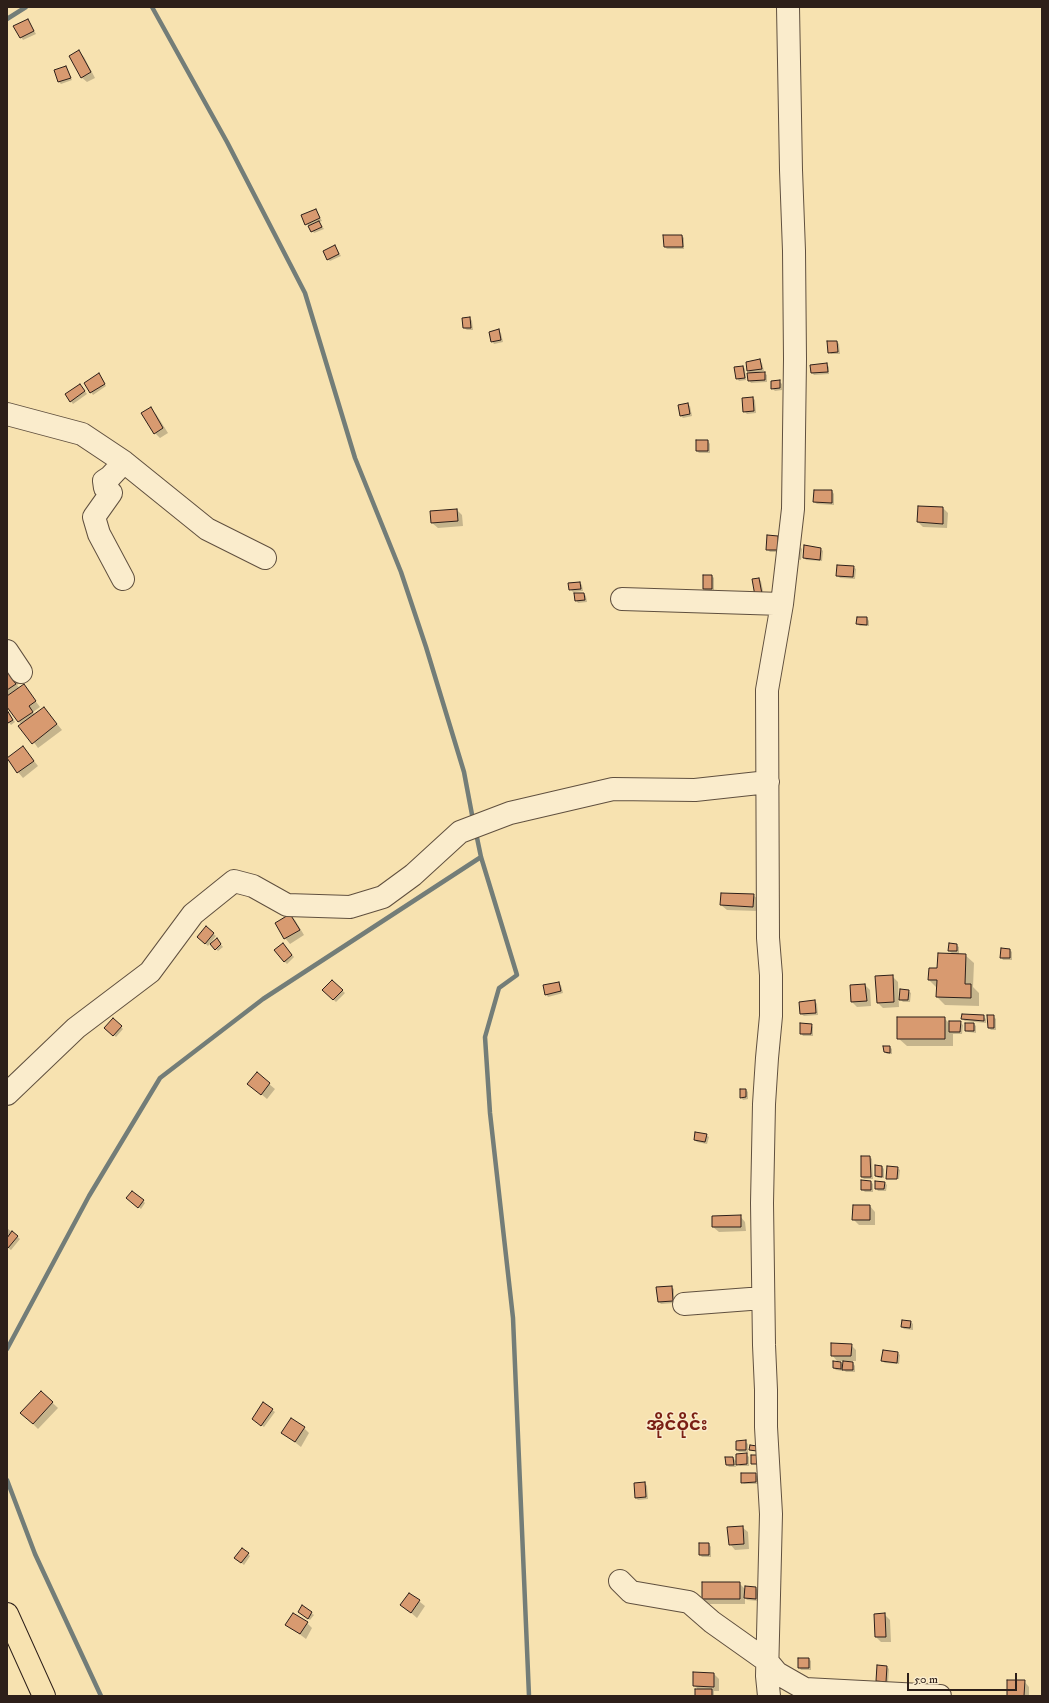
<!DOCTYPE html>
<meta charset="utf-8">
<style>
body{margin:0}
#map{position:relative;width:1049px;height:1703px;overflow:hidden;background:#f7e2b0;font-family:"IM FELL DW Pica",serif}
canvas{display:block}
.frame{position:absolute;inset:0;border:8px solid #2d1f19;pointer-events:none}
.scale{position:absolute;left:907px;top:1673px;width:110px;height:18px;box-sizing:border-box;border:2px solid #2d1f19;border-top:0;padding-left:5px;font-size:12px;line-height:14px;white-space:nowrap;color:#2d1f19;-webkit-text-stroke:3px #faeccc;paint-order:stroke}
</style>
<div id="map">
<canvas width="1049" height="1703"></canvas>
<div class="frame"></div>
<div class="scale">50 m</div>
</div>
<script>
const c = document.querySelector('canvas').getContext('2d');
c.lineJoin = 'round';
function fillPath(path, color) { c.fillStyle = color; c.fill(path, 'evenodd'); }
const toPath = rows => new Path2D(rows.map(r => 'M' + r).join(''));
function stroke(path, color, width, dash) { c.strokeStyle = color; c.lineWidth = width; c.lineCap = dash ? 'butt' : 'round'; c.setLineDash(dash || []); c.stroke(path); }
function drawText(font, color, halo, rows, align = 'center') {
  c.font = font + ' "IM FELL DW Pica","Noto Sans Myanmar",serif'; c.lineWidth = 3; c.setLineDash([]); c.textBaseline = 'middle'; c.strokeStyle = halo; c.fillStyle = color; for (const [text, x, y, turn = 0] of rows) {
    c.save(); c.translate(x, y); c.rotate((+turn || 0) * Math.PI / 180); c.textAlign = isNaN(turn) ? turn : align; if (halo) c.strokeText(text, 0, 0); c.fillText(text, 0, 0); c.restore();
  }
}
fillPath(toPath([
 [28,20,36,34,23,40,15,27],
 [79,51,84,57,95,78,87,82,81,77],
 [66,67,72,80,61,84,59,82],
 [316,210,322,221,319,222,324,229,314,233,310,226,306,224],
 [682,236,684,238,684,249,667,249,665,247],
 [335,246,341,256,330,261,328,259],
 [470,318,472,321,473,330,467,330,464,328],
 [499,331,501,333,503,342,494,344,492,341],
 [837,342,839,344,840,354,831,354,829,352],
 [760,361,762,363,764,371,759,372,759,373,764,373,767,375,767,382,751,383,749,380,751,374,748,371],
 [826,364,829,367,829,374,814,375,812,373,811,366],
 [743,367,745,369,746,380,739,381,737,378],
 [101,377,106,386,93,395,91,392],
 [779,381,782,384,782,390,775,391,772,388],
 [82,387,87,394,73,404,66,395],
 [743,398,753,398,755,400,756,413,747,414,744,411],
 [687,404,690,406,692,416,683,418,681,416],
 [150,409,156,414,168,433,160,438,155,433],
 [708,441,710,444,710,453,699,453,697,451],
 [832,491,834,494,834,505,817,504,814,502],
 [943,508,948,513,947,528,923,527,918,522],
 [457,510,462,515,463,526,438,528,432,523,431,512],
 [768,536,778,537,780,539,780,552,770,552,767,549],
 [795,546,800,547,802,549,801,560,796,559],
 [821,549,823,551,822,561,806,560,804,557],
 [853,567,856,569,855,579,840,578,837,575],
 [712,576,714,578,714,591,706,591,704,589],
 [759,579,761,581,764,596,758,597],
 [580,583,582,585,583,591,573,592,570,589],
 [575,594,584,594,586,596,587,602,578,603,576,600],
 [867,618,869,621,869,626,860,626,857,624],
 [7,663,21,682,17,685,20,689,24,686,40,707,33,712,35,715,44,708,62,730,38,748,7,705],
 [7,711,15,722,11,725,7,720],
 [23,747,38,766,23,778,7,759],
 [753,895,759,900,758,911,727,910,721,905],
 [290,915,295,920,304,935,290,944,285,938],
 [206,928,216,936,208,946,198,937],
 [219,942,223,947,218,951,211,944],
 [956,945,959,947,959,955,965,955,974,963,973,987,979,993,979,1006,945,1005,937,997,937,988,929,980,953,954,949,951],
 [285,947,294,957,287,964,284,961],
 [1010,950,1012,952,1012,960,1003,960,1001,957],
 [892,976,898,982,899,1007,883,1008,878,1003],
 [332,981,345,993,336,1002,323,990],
 [558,983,561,985,563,993,548,997,546,994],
 [865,985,870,990,871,1006,857,1007,852,1002],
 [908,991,911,993,910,1002,903,1002,900,999],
 [815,1001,817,1004,818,1015,804,1016,801,1014],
 [983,1016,986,1019,986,1023,965,1021,962,1019],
 [993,1016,996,1019,996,1030,991,1030,989,1028],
 [944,1018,950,1024,960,1022,963,1025,962,1034,953,1034,953,1046,907,1046,898,1038],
 [114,1020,123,1029,116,1037,106,1028],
 [974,1024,976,1026,976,1033,968,1032,966,1030],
 [811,1025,813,1027,813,1036,803,1036,801,1033],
 [890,1047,892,1049,892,1054,887,1054,885,1052],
 [257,1074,275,1089,267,1099,249,1084],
 [746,1090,748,1092,748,1099,743,1100,741,1097],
 [706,1135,709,1137,707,1144,697,1142,695,1140],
 [862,1157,870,1157,872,1159,873,1179,864,1179,862,1177],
 [876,1166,882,1167,884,1169,884,1178,878,1178,876,1176],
 [897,1168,900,1170,899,1179,888,1178,888,1179,887,1178],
 [871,1182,873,1184,873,1192,865,1192,862,1189],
 [884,1182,887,1185,886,1191,878,1191,876,1188],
 [130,1200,143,1201,145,1203,141,1209],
 [870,1206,875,1212,875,1225,859,1225,853,1219],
 [740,1216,745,1222,746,1231,719,1232,713,1227],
 [7,1228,20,1239,11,1250,7,1247],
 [671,1287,674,1289,674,1303,661,1304,659,1302],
 [903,1321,911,1322,913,1324,913,1330,904,1329,902,1327],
 [851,1345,856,1350,856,1361,844,1361,844,1362,853,1363,855,1366,855,1372,846,1372,843,1369,843,1371,836,1370,834,1368,841,1363,844,1366,844,1361,837,1361,832,1355],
 [898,1353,900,1355,899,1364,885,1363,882,1361],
 [41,1392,58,1408,38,1429,27,1418],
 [272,1410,275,1412,264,1427,256,1421],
 [304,1428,309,1433,301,1447,283,1433],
 [745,1441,748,1444,748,1452,739,1452,737,1450],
 [746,1454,749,1457,749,1466,740,1466,735,1462,736,1467,729,1467,727,1465,733,1458,737,1462],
 [755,1474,758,1477,758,1484,744,1484,742,1482],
 [645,1483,647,1486,648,1499,638,1500,636,1498],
 [742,1527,748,1532,749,1549,735,1550,730,1544],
 [709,1544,711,1547,711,1557,702,1557,700,1555],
 [242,1549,250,1556,244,1565,238,1560],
 [739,1583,745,1589,756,1588,758,1590,758,1601,747,1600,745,1598,745,1604,708,1604,703,1599],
 [410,1594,425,1606,417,1618,402,1605],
 [299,1612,311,1613,314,1615,310,1620],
 [884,1614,890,1620,891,1642,881,1642,876,1637],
 [307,1623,312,1628,306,1639,286,1624],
 [809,1659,811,1661,811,1670,801,1670,799,1667],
 [887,1667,889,1669,888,1684,879,1683,877,1681],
 [694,1673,714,1674,719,1679,719,1691,714,1691,714,1696,697,1696,697,1688,694,1685],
 [1024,1681,1029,1687,1029,1696,1008,1696]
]), '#0003');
stroke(toPath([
 [152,7,227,142,305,293,355,458,401,572,426,647,464,772,473,820],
 [7,19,26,7],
 [476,833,481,857,517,975,499,988,485,1037,490,1113,513,1318,529,1696],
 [7,1349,89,1196,160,1078,263,999,481,857],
 [7,1480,35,1554,101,1696]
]), '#737d78', 4.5);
const building = toPath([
 [28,19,34,31,20,38,13,26,28,19],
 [79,50,91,72,81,78,69,56,79,50],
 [66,66,71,78,58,82,54,70,66,66],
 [316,209,320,218,305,225,301,215,316,209],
 [319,221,322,227,311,232,308,226,319,221],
 [663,235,682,235,683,247,664,247,663,235],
 [335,245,339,254,327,260,323,251,335,245],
 [470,317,471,328,463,328,462,318,470,317],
 [499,329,501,340,491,342,489,332,499,329],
 [827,341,837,341,838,352,828,353,827,341],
 [760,359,762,369,747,371,746,362,760,359],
 [827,363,828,372,811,373,810,365,827,363],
 [743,366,745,378,736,379,734,367,743,366],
 [765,372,765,380,748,381,747,373,765,372],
 [99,373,105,384,90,393,84,383,99,373],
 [780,380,780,388,771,389,771,381,780,380],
 [80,384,85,391,70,402,65,394,80,384],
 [753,397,754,411,743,412,742,398,753,397],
 [688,403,690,414,680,416,678,405,688,403],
 [151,407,163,428,154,434,141,413,151,407],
 [696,440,708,440,708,451,696,451,696,440],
 [814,490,832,490,832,503,813,502,814,490],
 [918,506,943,507,943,524,917,522,918,506],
 [457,509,458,521,431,523,430,511,457,509],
 [767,535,778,536,778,550,766,550,767,535],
 [804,545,821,548,820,560,803,558,804,545],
 [837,565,854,566,853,577,836,576,837,565],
 [703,575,712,575,712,589,703,589,703,575],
 [759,578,762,594,755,596,752,579,759,578],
 [580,582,581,589,569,590,568,583,580,582],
 [574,593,584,593,585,600,575,601,574,593],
 [857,617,867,617,867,625,856,624,857,617],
 [7,663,17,676,12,679,16,684,7,690,7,663],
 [24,684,36,701,29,706,33,712,18,722,7,707,7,696,24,684],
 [44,707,57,724,32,744,18,726,44,707],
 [7,710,13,720,8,723,7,722,7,710],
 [23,746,34,761,17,773,7,758,23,746],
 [721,893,754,894,753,907,720,905,721,893],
 [290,914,300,930,284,939,275,923,290,914],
 [206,926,214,933,205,944,197,937,206,926],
 [217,938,221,944,215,950,210,944,217,938],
 [283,943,292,955,284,962,274,950,283,943],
 [949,943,957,944,957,951,948,951,949,943],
 [1001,948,1010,949,1010,958,1000,958,1001,948],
 [938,953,966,954,965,984,971,984,971,998,936,997,937,980,928,980,929,968,937,968,938,953],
 [893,975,894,1002,877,1003,875,976,893,975],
 [332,980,343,990,333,1000,322,990,332,980],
 [559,982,561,991,545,995,543,985,559,982],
 [865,984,867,1001,851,1002,850,985,865,984],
 [900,989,909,990,908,1000,899,1000,900,989],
 [815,1000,816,1013,800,1014,799,1002,815,1000],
 [962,1014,984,1015,984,1021,961,1019,962,1014],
 [987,1015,994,1015,994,1028,988,1028,987,1015],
 [897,1017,945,1017,945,1039,897,1039,897,1017],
 [113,1018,122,1026,113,1036,104,1028,113,1018],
 [949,1021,961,1021,960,1032,949,1032,949,1021],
 [800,1023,812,1024,811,1034,800,1034,800,1023],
 [965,1023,974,1023,974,1031,965,1031,965,1023],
 [883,1046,890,1046,890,1053,884,1052,883,1046],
 [257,1072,270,1083,261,1095,247,1084,257,1072],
 [740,1089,746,1089,746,1097,740,1098,740,1089],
 [695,1132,707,1134,705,1142,694,1140,695,1132],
 [861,1156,870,1156,871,1177,861,1177,861,1156],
 [875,1165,882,1166,882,1177,875,1176,875,1165],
 [887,1166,898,1167,897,1179,886,1179,887,1166],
 [861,1180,871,1181,871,1190,861,1190,861,1180],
 [875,1181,885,1182,884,1189,875,1189,875,1181],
 [132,1191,144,1200,138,1208,126,1198,132,1191],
 [853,1205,870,1205,870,1220,852,1220,853,1205],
 [741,1215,741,1227,712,1227,712,1216,741,1215],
 [12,1231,18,1236,8,1248,7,1247,7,1238,12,1231],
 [672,1286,673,1301,658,1302,656,1287,672,1286],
 [902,1320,911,1321,910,1328,901,1327,902,1320],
 [831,1343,852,1344,851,1356,831,1356,831,1343],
 [883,1350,898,1352,897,1363,881,1361,883,1350],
 [833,1361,841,1362,841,1369,833,1368,833,1361],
 [843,1361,853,1362,853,1370,842,1370,843,1361],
 [41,1391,53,1402,33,1424,20,1413,41,1391],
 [263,1402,273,1409,261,1426,252,1419,263,1402],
 [291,1418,305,1427,295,1442,281,1433,291,1418],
 [746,1440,746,1450,736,1450,736,1441,746,1440],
 [750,1445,757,1446,757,1451,749,1450,750,1445],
 [747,1453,747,1464,736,1465,736,1454,747,1453],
 [751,1455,758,1455,759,1464,751,1464,751,1455],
 [725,1457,733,1457,734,1465,726,1465,725,1457],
 [741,1473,756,1473,756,1482,741,1483,741,1473],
 [645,1482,646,1497,635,1498,634,1483,645,1482],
 [743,1526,744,1544,729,1545,727,1527,743,1526],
 [699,1543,709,1543,709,1555,699,1555,699,1543],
 [242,1548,249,1553,241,1563,234,1558,242,1548],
 [702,1582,740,1582,740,1599,702,1599,702,1582],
 [745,1586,756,1587,756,1599,744,1598,745,1586],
 [409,1593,420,1600,411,1613,400,1605,409,1593],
 [302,1605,312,1612,308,1619,298,1612,302,1605],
 [293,1613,308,1622,300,1634,285,1625,293,1613],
 [885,1613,886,1637,875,1637,874,1614,885,1613],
 [798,1658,809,1658,809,1668,798,1668,798,1658],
 [877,1665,887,1666,886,1682,876,1681,877,1665],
 [693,1672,714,1673,714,1687,693,1686,693,1672],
 [1007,1680,1025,1680,1024,1696,1007,1696,1007,1680],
 [695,1689,712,1689,712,1696,695,1696,695,1689]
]);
fillPath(building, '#d89a70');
stroke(building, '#2d1f19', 1);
const minor = toPath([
 [7,414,82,434,124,462,207,529,265,558],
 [123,579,99,534,94,517,111,493,105,488,104,481,110,477,124,462],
 [622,599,782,604],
 [7,651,21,672],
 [7,1094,76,1028,150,972,193,914,234,881,253,886,287,905,350,907,383,897,413,875,460,832,510,813,613,789,695,790,768,782],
 [684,1304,763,1298],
 [620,1581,631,1592,689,1602,712,1622,767,1661,777,1673,805,1689,940,1696],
 [769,1696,767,1676,771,1514,766,1427,766,1390,764,1345,762,1203,764,1104,767,1058,771,1016,771,975,768,938,767,690,782,604,793,509,795,359,794,251,791,170,788,7]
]);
const major = toPath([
 [7,1614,44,1696]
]);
stroke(minor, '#60503f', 24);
stroke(major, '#2d1f19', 24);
stroke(minor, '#faeccc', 22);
stroke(major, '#f7e2b0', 22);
drawText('bold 18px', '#7a1f14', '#faeccc', [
 ["အိုင်ဝိုင်း",677,1426]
]);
</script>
